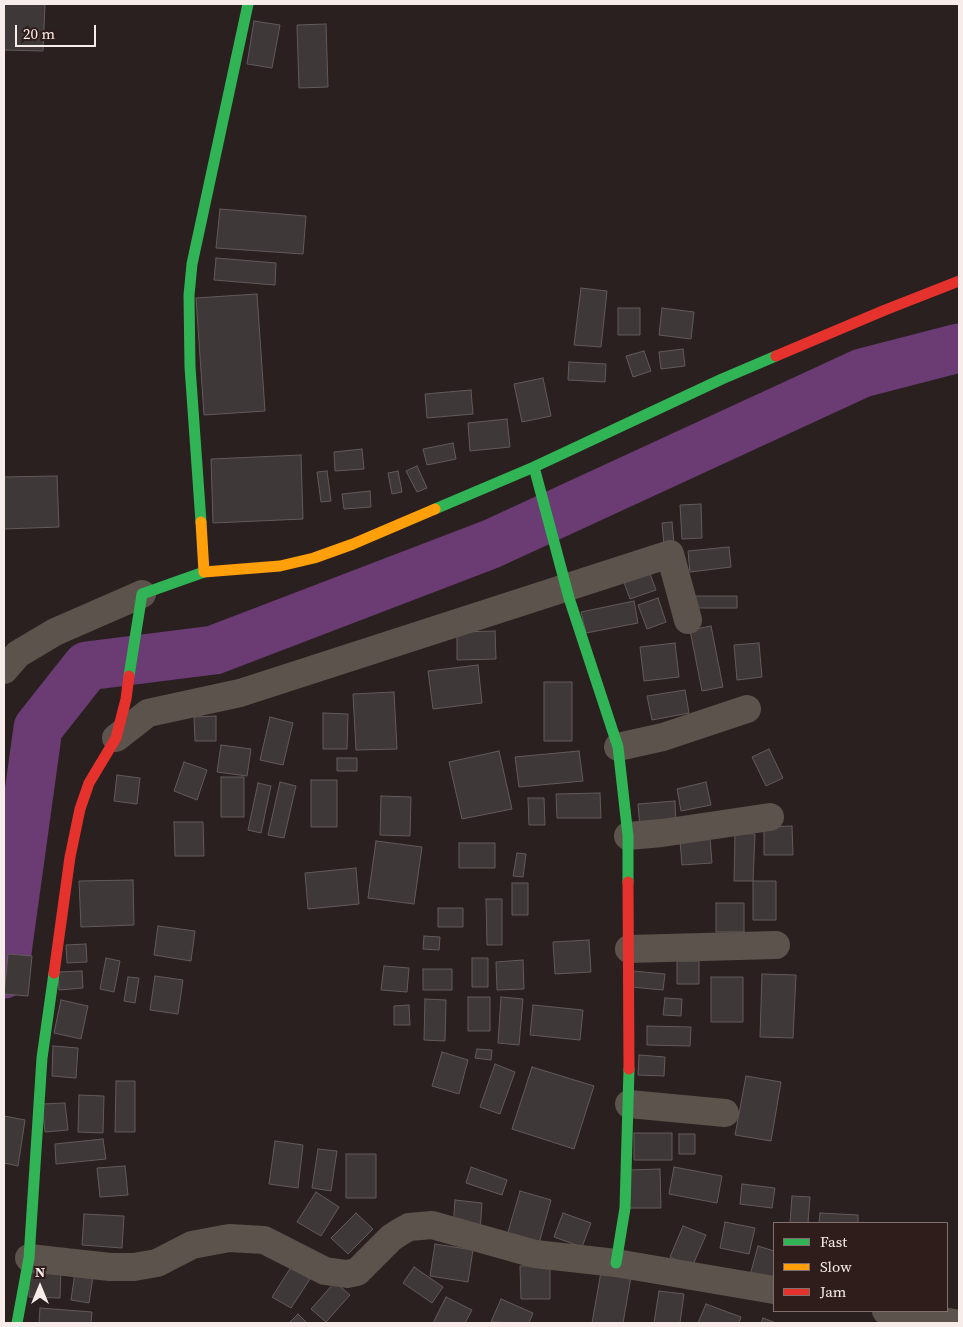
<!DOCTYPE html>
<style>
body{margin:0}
#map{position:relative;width:963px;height:1327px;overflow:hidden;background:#2a201f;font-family:"Source Serif 4",serif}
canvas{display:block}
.frame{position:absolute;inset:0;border:5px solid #f8ecea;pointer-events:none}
.legend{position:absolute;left:773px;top:1222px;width:175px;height:90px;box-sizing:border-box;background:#2e1d1b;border:1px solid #7f706e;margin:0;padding:6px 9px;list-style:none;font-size:15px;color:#f8ecea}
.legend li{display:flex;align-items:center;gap:10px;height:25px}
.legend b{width:25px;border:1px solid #7f706e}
.north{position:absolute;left:15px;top:1262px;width:50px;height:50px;-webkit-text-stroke:4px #2e1d1b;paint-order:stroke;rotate:0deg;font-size:14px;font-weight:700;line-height:20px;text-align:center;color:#f8ecea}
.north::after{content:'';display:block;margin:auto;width:18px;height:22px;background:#f8ecea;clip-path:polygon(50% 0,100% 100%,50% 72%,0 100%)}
.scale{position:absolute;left:15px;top:25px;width:81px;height:22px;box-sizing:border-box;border:2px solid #f8ecea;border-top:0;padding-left:6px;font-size:15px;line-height:18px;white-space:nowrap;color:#f8ecea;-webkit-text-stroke:4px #2e1d1b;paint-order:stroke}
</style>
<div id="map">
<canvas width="963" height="1327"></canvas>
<div class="frame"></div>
<ul class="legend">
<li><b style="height:6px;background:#30b455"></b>Fast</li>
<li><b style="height:6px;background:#ff9f0a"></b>Slow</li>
<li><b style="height:6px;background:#e5322d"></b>Jam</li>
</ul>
<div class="north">N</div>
<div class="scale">20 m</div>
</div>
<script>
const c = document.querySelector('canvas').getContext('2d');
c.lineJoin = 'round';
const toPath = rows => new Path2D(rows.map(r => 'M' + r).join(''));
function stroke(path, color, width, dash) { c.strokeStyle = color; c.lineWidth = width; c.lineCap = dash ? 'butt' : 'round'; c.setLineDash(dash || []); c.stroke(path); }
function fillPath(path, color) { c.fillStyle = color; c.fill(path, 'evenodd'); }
stroke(toPath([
 [4,974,38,728,87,666,214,650,491,544,862,373,959,348]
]), '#6b3b73', 49);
const building = toPath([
 [4,4,45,4,43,51,4,50,4,4],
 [254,21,280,25,272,68,247,64,254,21],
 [326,24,328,87,299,88,297,25,326,24],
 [220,209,306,216,303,254,216,248,220,209],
 [216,258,276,263,275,285,214,280,216,258],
 [581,288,607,291,601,347,574,345,581,288],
 [257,294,265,411,204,415,196,298,257,294],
 [618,308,640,308,640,335,618,335,618,308],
 [662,308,694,312,691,339,659,335,662,308],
 [683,349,685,366,661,369,659,352,683,349],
 [644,351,651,371,633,377,626,356,644,351],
 [569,362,606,364,605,382,568,380,569,362],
 [543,378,551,416,522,422,514,384,543,378],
 [471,390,473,414,427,418,425,394,471,390],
 [507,419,510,447,470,451,468,423,507,419],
 [453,443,456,459,427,465,423,449,453,443],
 [362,449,364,469,335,471,334,452,362,449],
 [301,455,303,519,213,523,211,459,301,455],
 [417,466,427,488,417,492,406,471,417,466],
 [327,471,331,501,321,502,317,472,327,471],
 [398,471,402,492,392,494,388,473,398,471],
 [57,476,59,527,4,529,4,477,57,476],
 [370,491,371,507,344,509,342,494,370,491],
 [701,504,702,538,682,539,680,505,701,504],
 [672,522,674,544,664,545,662,523,672,522],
 [729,547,731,567,690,572,688,551,729,547],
 [648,568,656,590,630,599,622,577,648,568],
 [688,596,737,596,737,608,688,608,688,596],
 [658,598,666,622,647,629,638,605,658,598],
 [634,601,638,623,586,633,581,612,634,601],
 [711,626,723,687,702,691,690,630,711,626],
 [495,631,496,659,457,660,457,632,495,631],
 [675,643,679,677,644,681,640,647,675,643],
 [759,643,762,677,737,680,734,645,759,643],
 [478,665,482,703,433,709,428,671,478,665],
 [544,682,572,682,572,741,544,741,544,682],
 [685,690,689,713,652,720,647,696,685,690],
 [394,692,397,749,356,750,353,694,394,692],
 [323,713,348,714,347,749,323,749,323,713],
 [216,716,216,741,195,741,194,717,216,716],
 [270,717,293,723,283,765,260,760,270,717],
 [221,745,251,749,247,776,217,772,221,745],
 [769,749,783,778,766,786,752,757,769,749],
 [499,751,512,809,462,819,449,762,499,751],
 [579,751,583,781,519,787,515,757,579,751],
 [337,758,357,758,357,771,337,771,337,758],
 [184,762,207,770,197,800,174,791,184,762],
 [117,775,140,778,137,804,114,801,117,775],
 [221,777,244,777,244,817,221,817,221,777],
 [311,780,337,780,337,827,311,827,311,780],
 [280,782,296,786,284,838,268,835,280,782],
 [706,782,711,805,681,811,677,789,706,782],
 [258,783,271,786,261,833,248,830,258,783],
 [600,793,601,818,557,818,556,794,600,793],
 [381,796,411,797,410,836,380,835,381,796],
 [528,798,544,798,545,825,529,825,528,798],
 [675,801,676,826,640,828,638,804,675,801],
 [174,822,203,822,204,856,175,856,174,822],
 [792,826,793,855,764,855,764,827,792,826],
 [735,833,755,834,753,881,734,881,735,833],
 [710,838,712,863,682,865,680,841,710,838],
 [376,841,422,847,414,904,368,898,376,841],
 [459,843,495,843,495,868,459,868,459,843],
 [517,853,526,854,523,877,513,876,517,853],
 [356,868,359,904,308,909,305,873,356,868],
 [133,880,134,925,81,927,79,881,133,880],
 [753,881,776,881,776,920,753,920,753,881],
 [512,883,528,883,528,915,512,915,512,883],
 [486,899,502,899,502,945,487,945,486,899],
 [716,903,744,903,744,932,716,932,716,903],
 [438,908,463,908,463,927,438,927,438,908],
 [158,926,195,931,191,961,154,955,158,926],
 [424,936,440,937,439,950,423,949,424,936],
 [589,940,591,972,555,974,553,942,589,940],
 [86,944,87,962,67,963,66,945,86,944],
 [8,954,32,956,28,996,4,994,8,954],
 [106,958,120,961,114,992,100,989,106,958],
 [472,958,488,958,488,987,472,987,472,958],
 [523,960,524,989,497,990,496,962,523,960],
 [677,961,699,961,699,984,677,984,677,961],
 [384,966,409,968,407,992,381,990,384,966],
 [423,969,452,969,452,990,423,990,423,969],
 [82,971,83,988,59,990,58,972,82,971],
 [633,971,665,974,663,990,631,987,633,971],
 [762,974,796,975,793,1038,760,1037,762,974],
 [155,976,183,980,178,1014,150,1010,155,976],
 [128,977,139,978,135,1003,124,1001,128,977],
 [711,977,743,977,743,1022,711,1022,711,977],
 [468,997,490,997,490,1031,468,1031,468,997],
 [501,997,523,999,519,1045,498,1043,501,997],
 [665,998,682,999,681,1016,663,1015,665,998],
 [425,999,446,1000,445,1041,424,1040,425,999],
 [61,1000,88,1006,81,1039,54,1033,61,1000],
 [409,1005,410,1025,394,1025,394,1006,409,1005],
 [533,1005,583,1010,580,1040,530,1035,533,1005],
 [647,1026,691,1027,690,1046,647,1045,647,1026],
 [53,1046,78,1048,76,1078,52,1076,53,1046],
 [477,1049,492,1050,491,1060,475,1058,477,1049],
 [442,1052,468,1060,459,1094,432,1086,442,1052],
 [639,1055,665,1057,664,1076,638,1075,639,1055],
 [495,1064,515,1072,500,1114,480,1107,495,1064],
 [532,1067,594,1086,574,1149,512,1129,532,1067],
 [746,1076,781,1082,771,1141,735,1135,746,1076],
 [116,1081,135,1081,135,1132,115,1132,116,1081],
 [79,1095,104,1096,103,1133,78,1132,79,1095],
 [65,1103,68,1130,45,1132,42,1104,65,1103],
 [4,1116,25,1120,18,1166,4,1163,4,1116],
 [634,1133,672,1133,672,1160,634,1160,634,1133],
 [679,1134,695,1134,695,1154,679,1154,679,1134],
 [103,1139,106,1159,56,1164,55,1144,103,1139],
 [275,1141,303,1145,298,1188,269,1184,275,1141],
 [318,1149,337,1151,331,1191,312,1188,318,1149],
 [346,1154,376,1154,376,1198,346,1198,346,1154],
 [125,1166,128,1195,100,1197,97,1168,125,1166],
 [471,1167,507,1180,502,1195,466,1183,471,1167],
 [674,1167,722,1176,717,1203,669,1194,674,1167],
 [660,1169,661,1208,629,1208,629,1170,660,1169],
 [742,1184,775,1188,772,1208,740,1204,742,1184],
 [520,1191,551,1200,538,1247,506,1239,520,1191],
 [316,1192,339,1207,321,1236,297,1222,316,1192],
 [792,1196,810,1197,808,1223,790,1223,792,1196],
 [455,1200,482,1203,480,1231,453,1229,455,1200],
 [356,1213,373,1229,348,1254,331,1238,356,1213],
 [563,1213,591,1223,582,1247,554,1237,563,1213],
 [820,1213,858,1215,858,1223,819,1223,820,1213],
 [84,1214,124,1216,122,1248,82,1245,84,1214],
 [725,1222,755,1228,749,1254,720,1248,725,1222],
 [683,1226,706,1235,692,1267,670,1257,683,1226],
 [435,1244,473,1250,468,1282,430,1276,435,1244],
 [758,1246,774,1251,774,1286,749,1279,758,1246],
 [29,1265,61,1265,60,1298,29,1297,29,1265],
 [550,1265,550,1299,521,1299,520,1266,550,1265],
 [76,1266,94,1269,89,1303,71,1300,76,1266],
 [291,1267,310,1279,291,1308,272,1297,291,1267],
 [414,1267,443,1287,432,1303,403,1283,414,1267],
 [601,1272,631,1277,623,1323,592,1323,601,1272],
 [335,1282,350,1295,326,1322,311,1309,335,1282],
 [659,1291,684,1294,680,1323,654,1323,659,1291],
 [446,1297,472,1310,465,1323,433,1323,446,1297],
 [501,1299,533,1313,529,1323,491,1322,501,1299],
 [706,1304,741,1317,739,1323,698,1323,706,1304],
 [40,1308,92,1312,91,1323,39,1323,40,1308],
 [298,1314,307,1323,289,1323,298,1314],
 [763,1318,776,1323,761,1323,763,1318]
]);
fillPath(building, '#3f3838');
stroke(building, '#625a5b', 1);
stroke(toPath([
 [4,670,18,654,55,632,142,594],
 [116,738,148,713,240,693,670,554,688,620],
 [618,747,663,737,747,709],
 [628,836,662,833,770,817],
 [629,949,776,945],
 [629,1104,725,1113],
 [29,1258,110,1267,134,1267,157,1263,192,1245,229,1238,264,1240,325,1271,347,1274,357,1272,391,1238,400,1232,409,1227,432,1225,535,1254,616,1263,774,1290],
 [886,1311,954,1323]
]), '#5c534c', 28);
stroke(toPath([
 [534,467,569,598,618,747,628,836,628,882],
 [435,509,534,467,722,379,776,356],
 [201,522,190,367,189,295,192,264,248,4],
 [129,676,142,594,204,572],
 [616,1263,625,1208,629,1069],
 [17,1323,29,1258,42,1058,54,973]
]), '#30b455', 11);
stroke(toPath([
 [201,522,204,572,280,566,314,558,353,544,435,509]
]), '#ff9f0a', 11);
stroke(toPath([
 [776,356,885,310,959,281],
 [628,882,629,1069],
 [54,973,70,857,80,809,89,783,116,738,126,699,129,676]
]), '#e5322d', 11);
</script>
